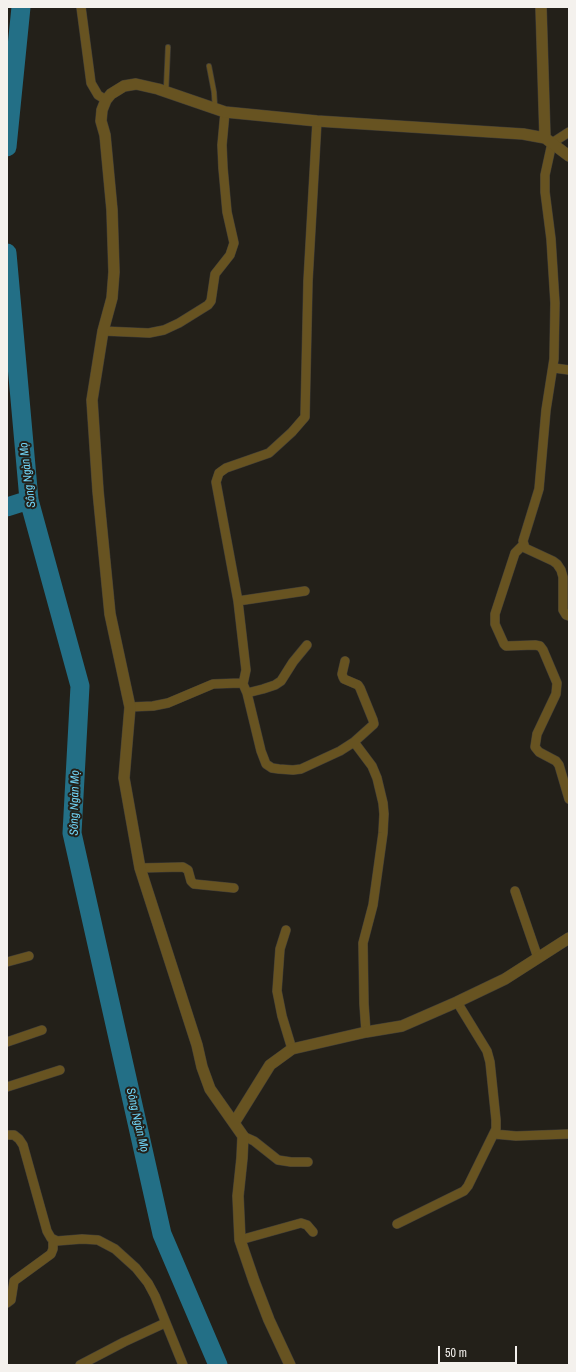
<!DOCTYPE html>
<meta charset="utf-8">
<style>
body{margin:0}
#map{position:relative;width:576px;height:1372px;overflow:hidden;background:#232019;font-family:"Archivo Narrow",sans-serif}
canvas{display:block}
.frame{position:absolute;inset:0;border:8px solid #f4f1ed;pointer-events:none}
.scale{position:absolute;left:438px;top:1346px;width:79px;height:18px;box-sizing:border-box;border:2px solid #f4f1ed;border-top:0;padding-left:5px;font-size:12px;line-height:14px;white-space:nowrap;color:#f4f1ed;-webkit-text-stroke:3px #232019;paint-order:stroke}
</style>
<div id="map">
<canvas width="576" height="1372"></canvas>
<div class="frame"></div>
<div class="scale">50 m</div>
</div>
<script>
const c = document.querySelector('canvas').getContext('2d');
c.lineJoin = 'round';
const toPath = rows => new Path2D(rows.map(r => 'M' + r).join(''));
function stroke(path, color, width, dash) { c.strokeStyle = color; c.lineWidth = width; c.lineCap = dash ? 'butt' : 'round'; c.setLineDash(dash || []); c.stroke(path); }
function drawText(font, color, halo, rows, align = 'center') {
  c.font = font + ' "Archivo Narrow",sans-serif'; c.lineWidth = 4; c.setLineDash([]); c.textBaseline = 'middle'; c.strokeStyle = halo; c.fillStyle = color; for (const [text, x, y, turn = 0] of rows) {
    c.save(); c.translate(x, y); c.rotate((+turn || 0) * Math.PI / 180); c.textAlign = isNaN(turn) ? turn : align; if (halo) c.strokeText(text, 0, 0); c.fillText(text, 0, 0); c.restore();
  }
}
stroke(toPath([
 [7,147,21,7],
 [7,253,29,500,80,686,72,833,162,1234,218,1365],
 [7,507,29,500]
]), '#236f86', 19);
const service = toPath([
 [209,66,214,92,215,108],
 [166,91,168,47]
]);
const minor = toPath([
 [81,7,91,83,98,95,106,100],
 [569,132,552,143,545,175,545,192,551,239,555,303,554,359,546,410,539,489,523,541,525,548,553,561,557,564,561,570,563,577,563,610,566,615,569,616],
 [103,331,149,333,164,330,179,323,208,305,211,301,215,274,230,255,234,243,227,212,223,168,222,145,225,112],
 [554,368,569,370],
 [523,545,515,553,495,614,495,624,504,644,506,646,535,645,540,646,543,650,557,683,556,694,537,734,535,747,539,752,556,761,559,765,569,799],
 [238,601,305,591],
 [243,684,246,670,238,601,216,482,219,473,226,468,269,453,292,432,305,417,308,281,317,121],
 [247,693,263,689,275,685,281,681,293,662,307,645],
 [130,707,153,706,168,703,213,684,240,683,243,684,247,693,261,751,266,764,272,768,279,769,293,770,301,769,340,751,354,742,374,724,373,720,360,688,358,685,344,679,343,677,342,674,345,661],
 [354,742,372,766,377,778,383,803,384,814,383,833,373,905,363,943,364,1004,366,1032],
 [140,868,183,867,188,870,191,881,194,884,234,888],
 [515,891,538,958],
 [286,930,280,949,277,991,282,1016,292,1049],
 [7,962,29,956],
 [7,1042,42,1030],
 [7,1087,60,1070],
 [494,1134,516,1136,569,1134],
 [7,1135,14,1135,19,1139,23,1145,47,1231,51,1238,57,1241,82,1239,98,1240,115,1249,136,1268,148,1283,155,1296,183,1365],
 [243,1136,254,1141,278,1160,291,1162,308,1162],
 [397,1224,464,1191,468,1186,496,1129,496,1120,490,1062,487,1051,457,1002],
 [240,1240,301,1223,307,1225,313,1232],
 [7,1303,11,1300,14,1281,51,1254,53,1249,53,1240],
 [80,1365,124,1342,165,1323]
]);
const tertiary = toPath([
 [541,7,545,138,569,156],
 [234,1123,270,1065,292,1049,366,1032,402,1026,457,1002,505,979,569,938],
 [290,1365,269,1320,254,1281,240,1240,238,1196,242,1158,243,1136,210,1089,202,1067,197,1045,140,868,124,778,130,707,110,614,98,491,92,400,103,331,112,298,114,272,112,210,105,135,101,121,102,110,106,100,111,94,124,86,136,84,158,89,225,112,317,121,523,134,545,138]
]);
stroke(service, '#403d37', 6);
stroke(minor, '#403d37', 10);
stroke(tertiary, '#403d37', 12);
stroke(service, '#675321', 4.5);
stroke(minor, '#675321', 9);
stroke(tertiary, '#675321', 11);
drawText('italic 12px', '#70d3f5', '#232019', [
 ["Sông Ngàn Mọ",28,475,-97],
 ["Sông Ngàn Mọ",75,803,-89],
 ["Sông Ngàn Mọ",137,1120,77]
]);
</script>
